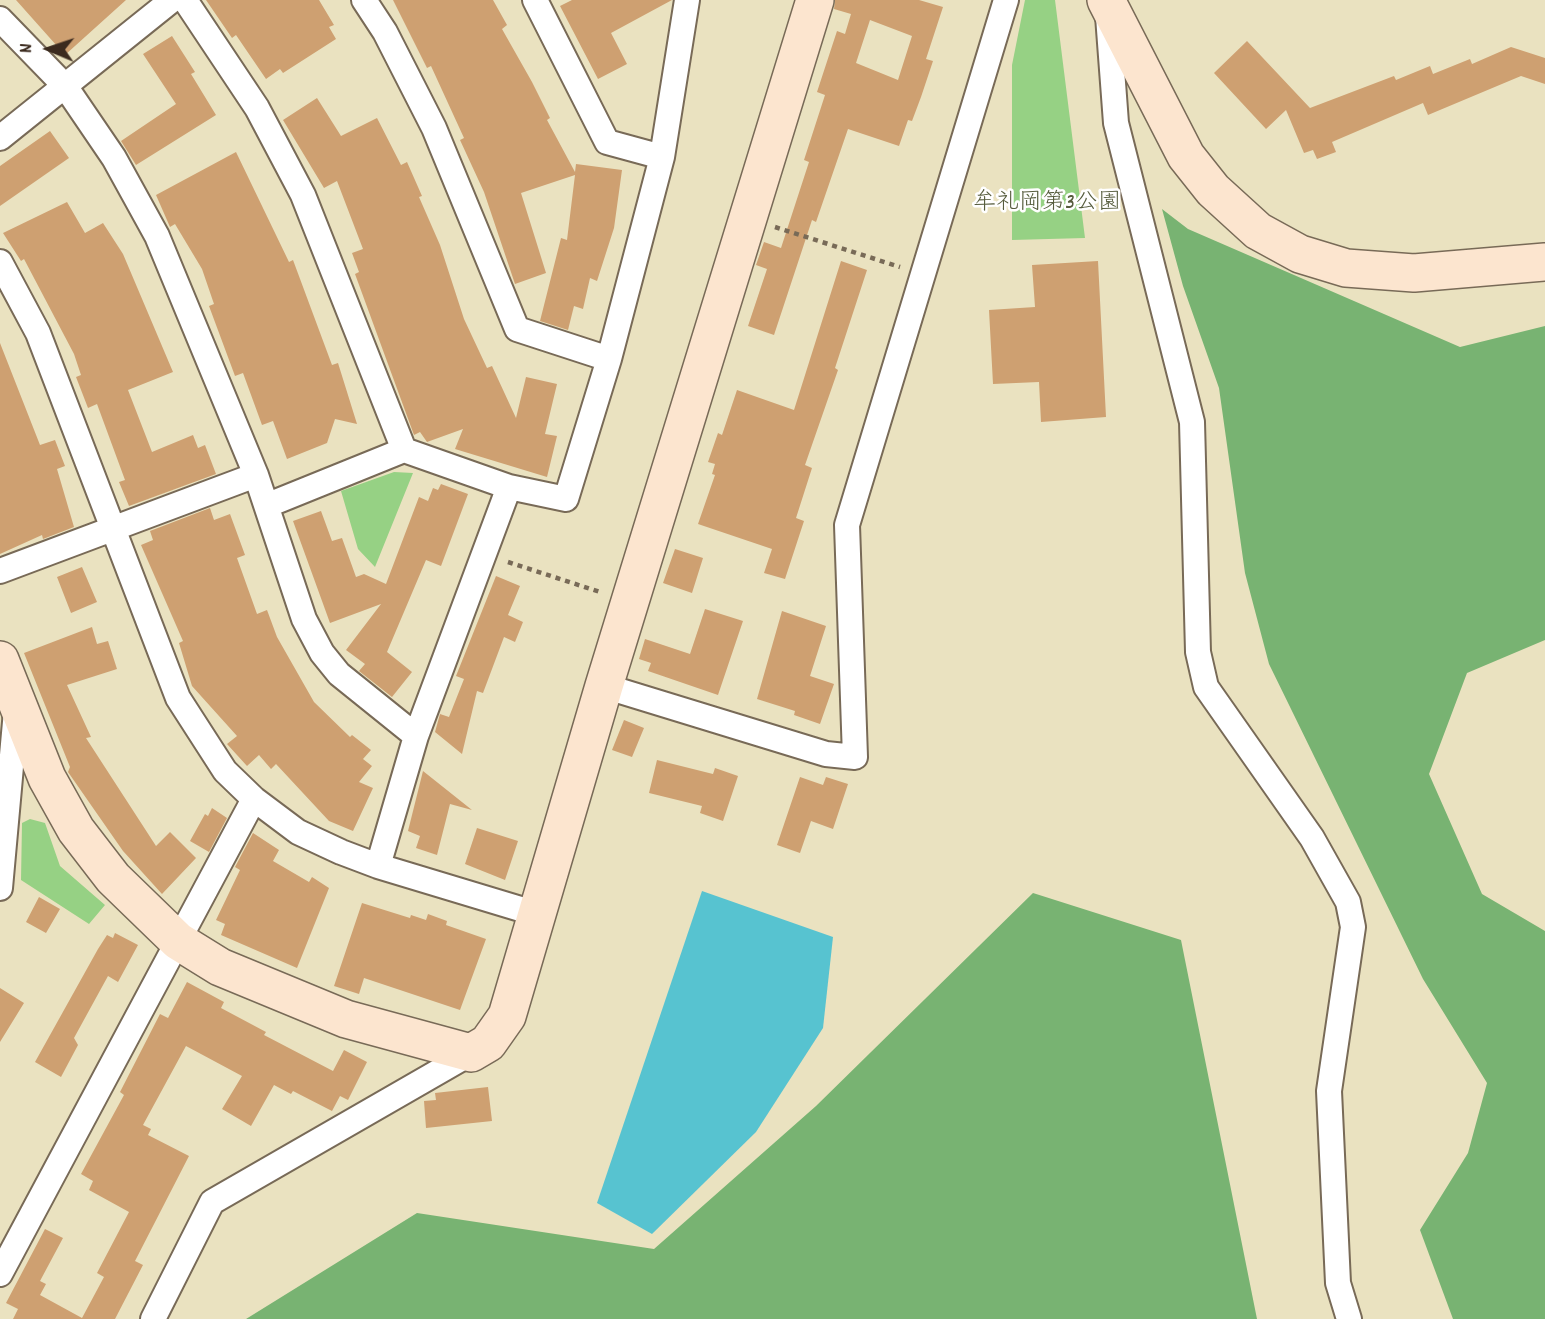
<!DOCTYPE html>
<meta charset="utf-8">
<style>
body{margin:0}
#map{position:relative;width:1545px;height:1319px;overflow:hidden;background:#eae2c0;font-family:Dekko,sans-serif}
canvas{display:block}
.north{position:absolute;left:14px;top:14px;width:70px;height:70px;-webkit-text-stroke:5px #fff;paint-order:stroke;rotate:272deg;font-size:19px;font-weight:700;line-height:28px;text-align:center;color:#3b2a1e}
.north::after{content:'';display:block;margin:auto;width:24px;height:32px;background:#3b2a1e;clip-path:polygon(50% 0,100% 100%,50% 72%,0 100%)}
</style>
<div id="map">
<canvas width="1545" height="1319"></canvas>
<div class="north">N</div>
</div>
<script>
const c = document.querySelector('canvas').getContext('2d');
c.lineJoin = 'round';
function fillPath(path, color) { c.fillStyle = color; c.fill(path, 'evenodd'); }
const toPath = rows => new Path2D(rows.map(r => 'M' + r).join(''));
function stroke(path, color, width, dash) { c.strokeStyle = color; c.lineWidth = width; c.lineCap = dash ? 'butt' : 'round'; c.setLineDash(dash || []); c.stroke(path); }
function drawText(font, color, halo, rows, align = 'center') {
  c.font = font + ' Dekko,"Klee One",sans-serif'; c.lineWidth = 5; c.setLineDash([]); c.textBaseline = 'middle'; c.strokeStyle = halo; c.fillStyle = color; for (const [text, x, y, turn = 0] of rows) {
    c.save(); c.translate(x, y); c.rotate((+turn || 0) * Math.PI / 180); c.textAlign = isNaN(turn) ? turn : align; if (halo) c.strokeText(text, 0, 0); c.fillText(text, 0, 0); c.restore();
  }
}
fillPath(toPath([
 [1025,0,1055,0,1085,238,1012,240,1012,65],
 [394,472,413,473,375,567,358,549,341,491],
 [30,819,45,823,60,866,105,905,89,924,21,880,22,823]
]), '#96d184');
fillPath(toPath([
 [1162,209,1188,229,1460,347,1545,326,1545,640,1467,673,1429,774,1482,894,1545,931,1545,1319,1453,1319,1420,1230,1468,1153,1487,1083,1423,979,1269,664,1245,573,1219,388,1183,286],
 [1033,893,1181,940,1257,1319,246,1319,417,1213,654,1249,816,1106]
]), '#78b372');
fillPath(toPath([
 [702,891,833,937,823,1028,756,1132,652,1234,597,1203]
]), '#57c3d0');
fillPath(toPath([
 [16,0,126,0,65,55],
 [206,0,319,0,334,25,329,27,336,39,283,73,280,69,266,79,236,35,232,38],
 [393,0,493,0,507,25,502,29,532,82,550,118,547,120,575,172,576,164,622,170,614,228,597,281,590,278,583,309,574,306,568,330,540,321,561,238,567,240,575,175,521,193,546,273,515,284,484,192,460,140,464,138,431,66,427,68],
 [572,0,672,0,611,33,627,64,598,79,560,6],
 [835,0,919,0,943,7,926,59,933,61,921,97,912,121,908,120,899,146,848,129,816,222,812,220,774,335,748,326,767,269,756,265,764,242,781,248,809,162,804,160,825,95,817,92,837,31,845,34,851,14,834,9],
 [870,20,912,36,898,80,856,63],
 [172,36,195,72,191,74,216,115,136,165,121,141,176,104,143,54],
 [1247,41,1310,108,1394,76,1396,80,1430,66,1433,74,1470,59,1472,64,1511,47,1545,58,1545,84,1521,76,1428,115,1423,103,1332,142,1336,152,1317,159,1313,150,1304,153,1286,110,1266,129,1214,73],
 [317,98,341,136,377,118,401,165,407,162,422,196,419,197,440,245,464,319,487,368,492,366,516,418,526,377,557,384,545,434,557,436,547,477,455,449,463,429,427,442,420,432,414,435,355,274,359,272,352,253,363,249,337,181,324,188,283,120],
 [50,131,69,158,0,206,0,166],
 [236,152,289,262,293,260,332,365,338,363,357,424,335,419,327,443,287,459,273,421,262,425,243,373,235,376,209,306,214,304,202,269,175,224,170,227,156,195],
 [67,202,85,233,103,223,123,254,173,372,128,390,152,452,193,435,198,448,205,445,216,474,129,506,119,482,125,480,97,404,88,408,76,377,81,375,74,354,24,259,21,261,3,233],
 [841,261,867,270,835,368,838,370,805,465,812,468,796,518,804,521,785,579,764,573,772,549,698,524,715,475,712,474,715,464,708,462,718,433,722,435,737,390,794,410],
 [1098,261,1106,417,1041,422,1039,382,993,384,989,310,1035,307,1032,265],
 [0,343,40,445,55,440,65,466,57,469,74,527,43,539,42,535,0,554],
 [441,484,468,494,441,566,426,560,387,652,412,672,392,697,359,671,365,664,346,650,381,604,330,623,293,521,321,511,332,541,342,538,356,577,364,574,386,584,419,497,428,501,433,488,438,490],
 [210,508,214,520,230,514,245,555,237,558,257,614,267,610,277,637,314,702,350,737,352,735,371,750,363,759,372,766,359,782,373,788,353,831,329,821,276,764,271,769,259,755,247,766,227,744,237,736,192,686,179,643,183,641,141,545,153,540,150,531],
 [675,549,703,558,692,593,663,583],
 [82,567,97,602,71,613,57,577],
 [496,576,520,586,508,615,523,622,515,642,504,637,483,693,477,691,462,754,435,732,440,714,449,717,464,679,456,676],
 [705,609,743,621,718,695,648,671,651,663,639,659,645,639,690,654],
 [782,611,826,626,810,676,834,684,820,724,794,715,795,711,757,699],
 [92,627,97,644,108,641,117,669,67,685,91,737,86,738,156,846,170,832,196,858,162,894,123,851,68,772,70,767,24,653],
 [624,720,644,728,632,757,612,750],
 [657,760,713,774,715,768,738,776,723,821,700,813,702,806,649,793],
 [423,771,472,810,450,804,437,855,416,848,420,836,408,831],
 [800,777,823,785,826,777,848,784,833,829,811,821,800,853,777,845],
 [212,808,227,818,209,852,190,841,205,814,208,816],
 [477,828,518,841,505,880,465,864],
 [253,833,279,850,273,861,309,882,312,877,329,888,297,968,221,935,225,924,216,920,240,870,235,867],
 [39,897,60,909,46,933,26,922],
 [362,903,410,918,411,915,426,920,428,914,447,921,446,925,486,939,460,1010,364,978,359,994,334,986],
 [115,933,138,945,118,982,108,976,74,1038,78,1045,61,1077,35,1062,98,949,107,935,113,938],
 [187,982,224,1002,221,1008,266,1032,264,1035,333,1071,344,1050,367,1062,348,1100,340,1096,332,1111,293,1091,291,1094,274,1085,251,1126,222,1109,242,1076,186,1046,143,1125,151,1129,148,1135,189,1156,135,1261,143,1265,115,1319,13,1319,18,1309,6,1303,45,1229,63,1238,40,1281,46,1284,40,1295,82,1318,104,1277,97,1273,129,1212,89,1190,93,1181,81,1174,124,1095,120,1092,160,1014,168,1018],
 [0,988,24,1003,0,1042],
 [488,1087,492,1121,426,1128,424,1101,436,1100,435,1093]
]), '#cea071');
const street = toPath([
 [185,0,257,108,303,195,404,450,509,487,566,499,609,359,662,157,687,0],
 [364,0,385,32,434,128,517,329,609,359],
 [535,0,607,142,662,157],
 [1108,16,1116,123,1192,422,1198,652,1206,687,1312,838,1348,902,1353,927,1329,1091,1338,1283,1349,1319],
 [0,19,65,86,114,158,157,236,256,475,304,619,322,653,339,674,416,736],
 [0,138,172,0],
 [0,262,38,333,178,698,225,771,254,799,298,832,341,852,378,866,416,736,509,487],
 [268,505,404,450],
 [0,571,256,475],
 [604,686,826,754,855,757,847,525,1006,0],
 [378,866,537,914],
 [0,888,16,711],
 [0,1274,254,799],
 [153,1319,212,1202,471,1053]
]);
const secondary = toPath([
 [1106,0,1186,156,1213,190,1258,231,1300,254,1346,268,1414,273,1545,262],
 [0,660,47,778,76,830,113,878,178,941,220,967,346,1019,471,1053,488,1043,507,1016,604,686,815,0]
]);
stroke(street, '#786a57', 28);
stroke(secondary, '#786a57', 40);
stroke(toPath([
 [775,227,900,267],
 [508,562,603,593]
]), '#786a57', 4.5, [5, 5]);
stroke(street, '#fff', 24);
stroke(secondary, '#fce5cf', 37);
drawText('23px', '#565c3d', '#fff', [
 ["牟礼岡第3公園",1047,205]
]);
</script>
